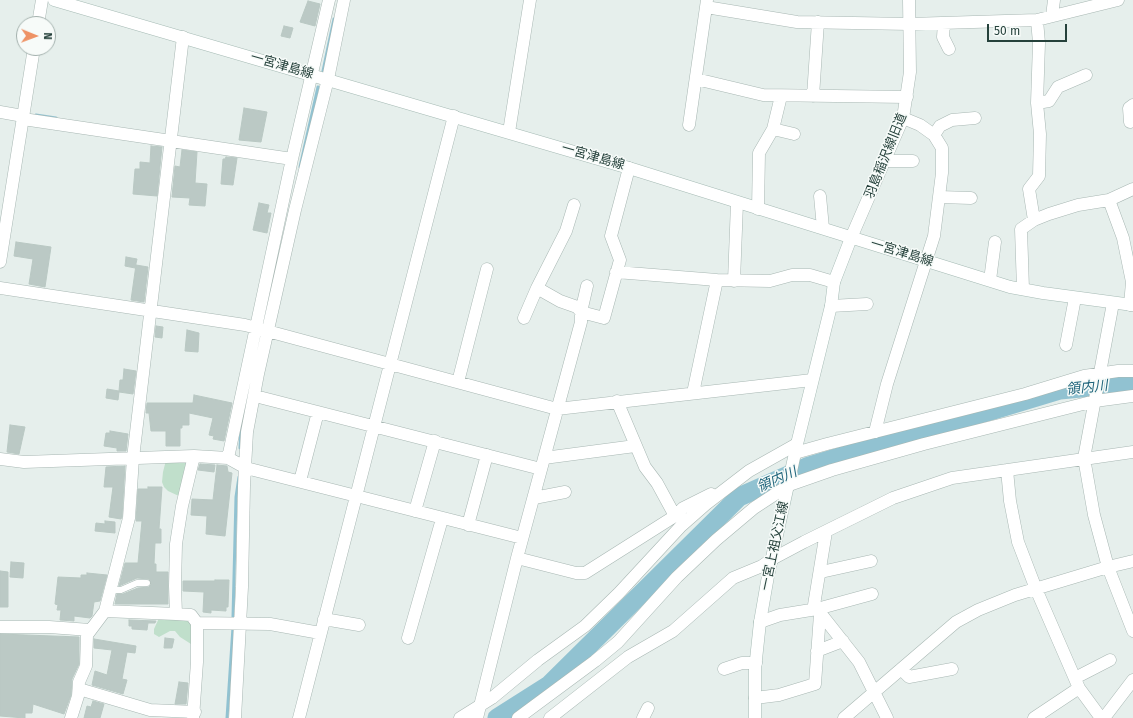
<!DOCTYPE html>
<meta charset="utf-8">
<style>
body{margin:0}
#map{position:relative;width:1133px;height:718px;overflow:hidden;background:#e6efec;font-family:"Fira Sans",sans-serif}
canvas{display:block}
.north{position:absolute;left:16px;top:16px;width:40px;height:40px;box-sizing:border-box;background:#f7fbf9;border:1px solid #a3b1ad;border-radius:50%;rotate:91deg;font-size:11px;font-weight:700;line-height:16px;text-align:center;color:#25413b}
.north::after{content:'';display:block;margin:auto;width:14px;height:18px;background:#ee9265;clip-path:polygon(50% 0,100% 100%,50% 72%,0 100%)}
.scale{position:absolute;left:987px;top:24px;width:80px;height:18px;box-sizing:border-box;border:2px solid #25413b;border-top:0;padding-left:5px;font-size:12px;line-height:14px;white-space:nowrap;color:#25413b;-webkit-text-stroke:3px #f7fbf9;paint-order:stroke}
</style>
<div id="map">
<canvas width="1133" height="718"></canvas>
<div class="north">N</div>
<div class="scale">50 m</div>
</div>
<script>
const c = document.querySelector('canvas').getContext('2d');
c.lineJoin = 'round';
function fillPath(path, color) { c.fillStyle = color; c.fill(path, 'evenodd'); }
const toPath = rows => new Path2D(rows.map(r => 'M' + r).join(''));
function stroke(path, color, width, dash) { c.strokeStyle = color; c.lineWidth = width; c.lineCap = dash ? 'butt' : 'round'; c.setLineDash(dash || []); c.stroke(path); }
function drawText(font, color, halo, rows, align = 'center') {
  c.font = font + ' "Fira Sans","Noto Sans JP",sans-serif'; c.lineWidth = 3; c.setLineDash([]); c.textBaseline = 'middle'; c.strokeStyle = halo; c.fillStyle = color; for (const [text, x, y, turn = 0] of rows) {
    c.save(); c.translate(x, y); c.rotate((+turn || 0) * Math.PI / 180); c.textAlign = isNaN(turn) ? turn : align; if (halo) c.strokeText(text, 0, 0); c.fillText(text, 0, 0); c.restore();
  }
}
fillPath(toPath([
 [188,459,181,497,168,491,164,487,162,482,163,472,166,460],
 [160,616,189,617,195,623,191,644,180,637,175,631,170,631,159,637,154,634,154,629]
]), '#c0dfcb');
stroke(toPath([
 [323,71,334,19],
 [36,115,56,118],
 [300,167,318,87],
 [240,448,241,427,250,383],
 [233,617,236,497,239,477],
 [227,718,233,627]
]), '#91c2d1', 3);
stroke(toPath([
 [497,718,549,685,739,497,809,466,1060,390,1133,383]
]), '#91c2d1', 19);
const building = toPath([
 [308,1,320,4,315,26,300,22,308,1],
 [284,26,293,28,290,38,281,36,284,26],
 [244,108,267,112,261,142,239,140,244,108],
 [151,146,162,147,157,196,133,194,135,169,140,169,140,162,150,163,151,146],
 [182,150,197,152,195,183,207,184,205,206,189,205,190,198,172,197,175,166,180,167,182,150],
 [226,157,237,158,233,185,221,184,223,159,225,159,226,157],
 [259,203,269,205,267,213,271,213,267,233,253,230,259,203],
 [16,242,51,247,45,287,29,284,33,259,14,256,16,242],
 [126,257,137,259,135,268,125,266,126,257],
 [136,265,148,267,144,302,131,300,136,265],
 [156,326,163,327,162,338,155,337,156,326],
 [187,330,199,333,198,352,185,351,187,330],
 [124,369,136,371,133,394,119,392,118,400,106,398,107,389,119,391,120,380,123,380,124,369],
 [194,395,232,403,224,441,213,439,214,436,209,435,213,418,189,413,189,425,182,425,182,428,180,428,180,446,166,446,166,431,151,431,149,413,146,413,147,403,193,403,194,395],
 [10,425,25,427,19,454,7,452,10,425],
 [110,431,128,434,126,451,117,451,117,448,104,446,106,433,110,433,110,431],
 [200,464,215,465,214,472,198,470,200,464],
 [217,465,227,466,228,472,232,473,225,536,206,534,207,516,191,515,192,499,213,500,217,465],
 [125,466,122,517,121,519,109,517,113,487,104,487,106,467,125,466],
 [148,487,162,487,159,529,161,529,161,543,155,543,154,564,156,564,156,572,168,572,168,604,115,604,117,594,123,594,138,588,149,587,151,585,149,579,137,578,119,586,125,563,138,563,142,521,136,521,138,489,148,489,148,487],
 [105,521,115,522,115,533,95,531,96,523,105,524,105,521],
 [11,562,24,563,23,578,10,577,11,562],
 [0,571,8,572,8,607,0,607,0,571],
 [87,573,107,575,100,601,94,602,92,616,90,618,74,616,74,621,60,620,61,610,57,610,58,605,55,604,58,577,81,578,81,575,87,575,87,573],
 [215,580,229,580,228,607,226,607,226,611,211,610,211,613,203,612,204,592,183,591,183,581,215,581,215,580],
 [129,620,156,621,155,623,148,623,147,630,132,629,132,626,129,626,129,620],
 [0,634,79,637,79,664,72,679,71,695,64,714,33,704,32,713,25,713,25,718,0,716,0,634],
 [165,638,174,639,172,648,164,648,165,638],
 [94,639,136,646,135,653,127,652,122,679,127,680,123,694,92,685,95,671,107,675,112,650,94,648,94,639],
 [179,682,188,683,186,704,175,704,179,682],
 [93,701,104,704,100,718,84,718,87,706,91,707,93,701]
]);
fillPath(building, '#bbc9c5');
stroke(building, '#b9c8c3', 1);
const service = toPath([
 [111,590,121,590,137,583,147,583]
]);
const minor = toPath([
 [706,7,797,22,910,24,1037,20,1118,0],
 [1052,16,1054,0],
 [944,23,943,37,949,49],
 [696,79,763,95,907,97],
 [813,96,818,22],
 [1037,103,1049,101,1058,87,1086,75],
 [1133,105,1129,108,1130,122,1133,121],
 [0,112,23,116],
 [23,119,292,159],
 [689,125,707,0],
 [773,129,794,134],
 [509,132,530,0],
 [934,135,940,126,952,120,975,118],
 [886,161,913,161],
 [820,196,823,228],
 [939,197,971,198],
 [1109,200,1123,238,1132,282,1130,305],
 [758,209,759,153,773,129,781,96],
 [1034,220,1029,189,1039,176,1040,134,1037,103,1039,43,1037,20],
 [616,272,717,280,770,281,792,275,810,275,834,282],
 [990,280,995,242],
 [734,281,737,203],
 [0,288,245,325,557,409,812,380],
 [537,288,560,301,577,307,581,312],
 [1023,289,1021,229,1034,220,1049,214,1078,205,1109,200,1133,189],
 [1113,303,1084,458,1094,515,1108,567,1133,631],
 [831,306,867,304],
 [581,312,587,286],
 [524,318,537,288,566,231,574,205],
 [1066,345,1075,298],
 [458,382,487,269],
 [693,393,717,280],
 [255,396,541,469],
 [617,401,645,467,657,483,675,516],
 [875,432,887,384,934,236,942,173,942,148,934,135,920,125,903,118],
 [795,453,827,444,1025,394,1084,376,1118,371,1133,371],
 [228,458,292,159,329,0],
 [544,458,635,446],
 [0,459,24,462,194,456,228,458,246,468,522,538],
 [1007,470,1010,501,1018,542,1036,589,1079,688,1101,718],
 [300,481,318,412],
 [534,498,565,492],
 [415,511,435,441],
 [468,525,487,455],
 [826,532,814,605,859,662,887,718],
 [517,558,576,573,585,573,675,516,683,508,711,494],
 [821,572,871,561],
 [105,611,176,614],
 [324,619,359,625],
 [760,622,780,615,817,609,872,594],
 [197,623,270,624,320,633],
 [0,627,49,627,90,630],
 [408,638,442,519],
 [817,651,843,641],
 [724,669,742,663,756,663],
 [901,669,909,677,952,669],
 [1075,678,1110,660],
 [79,689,150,710,195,712],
 [755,698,779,695,815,684,820,614],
 [71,718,78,696,79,682,86,666,87,635,105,611,129,518,133,458,183,37],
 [193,718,197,662,197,623,191,615,176,614,175,586,176,544,182,506,194,456],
 [235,718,242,587,244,486,247,432,258,374,295,210,328,79,344,0],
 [299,718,454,116],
 [460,718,492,698,538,660,585,626,619,593,681,526,706,504,749,471,797,444],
 [477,718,517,558,581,322,581,312,604,318,620,260,611,236,629,168],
 [518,718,595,661,618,642,677,577,716,540,754,508,789,485,832,470,924,444,1095,401,1133,396],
 [550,718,628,657,673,631,733,578,762,566,772,559,804,542,893,498,952,478,1133,452],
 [643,718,648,708],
 [844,718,956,622,978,610,1015,595,1108,567,1133,561],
 [1034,718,1079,688],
 [1104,718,1133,680]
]);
const tertiary = toPath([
 [38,24,42,0],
 [851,238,903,118,910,72,909,0],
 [0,262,34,48]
]);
const secondary = toPath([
 [54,0,629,168,1010,287,1043,293,1133,305],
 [755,718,755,669,760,622,768,576,797,444,831,306,834,282,851,238]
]);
stroke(service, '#a8b7b3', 7);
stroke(minor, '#a8b7b3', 13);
stroke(tertiary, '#a8b7b3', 13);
stroke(secondary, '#a5bab4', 13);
stroke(service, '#fff', 6);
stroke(minor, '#fff', 12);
stroke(tertiary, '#fff', 12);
stroke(secondary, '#fff', 12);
drawText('13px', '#25413b', '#f7fbf9', [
 ["一宮津島線",282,66,16],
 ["羽島稲沢線旧道",886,156,-68],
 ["一宮津島線",593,157,16],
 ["一宮津島線",902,253,17],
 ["一宮上祖父江線",775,546,-78]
]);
drawText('italic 14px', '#20657c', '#f7fbf9', [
 ["領内川",1087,388,-6],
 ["領内川",777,480,-24]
]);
</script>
